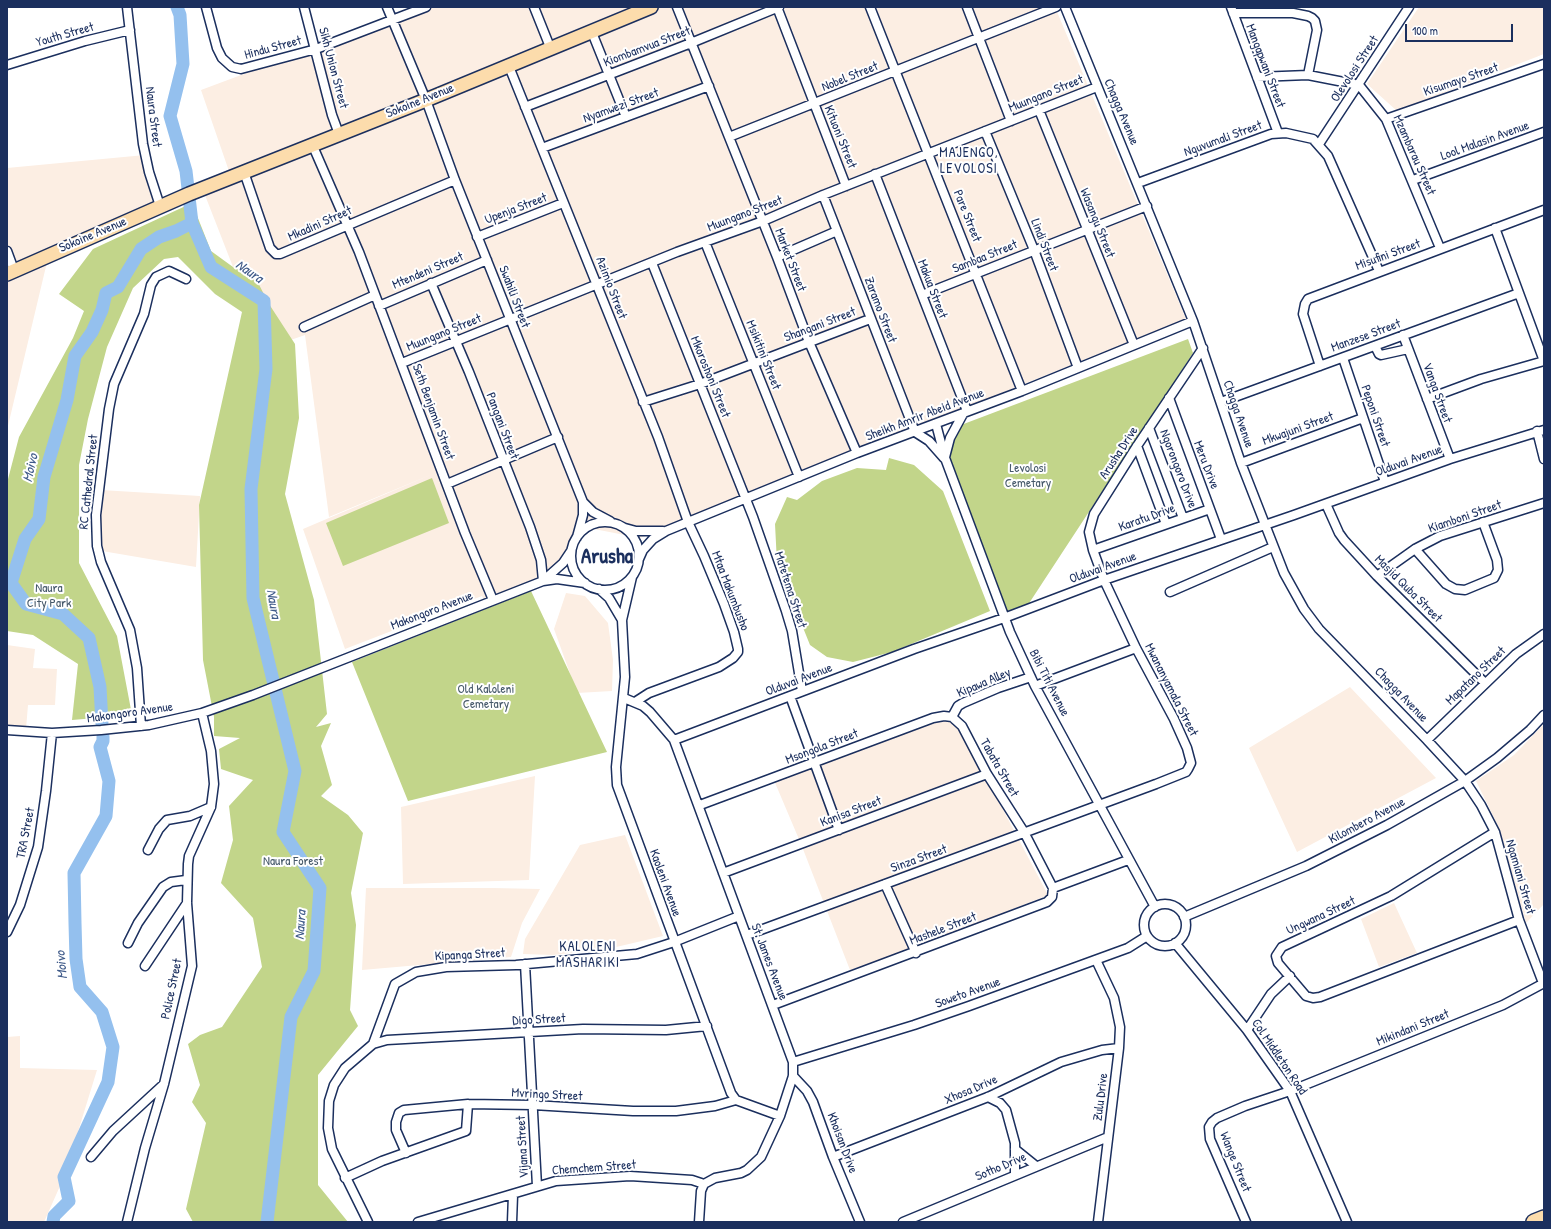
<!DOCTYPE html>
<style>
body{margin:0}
#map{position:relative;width:1551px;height:1229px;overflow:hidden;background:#fff;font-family:"Patrick Hand",sans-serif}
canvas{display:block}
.frame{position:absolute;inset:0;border:8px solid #1b2f5e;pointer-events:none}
.scale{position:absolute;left:1405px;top:24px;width:108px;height:18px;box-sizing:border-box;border:2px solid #1b2f5e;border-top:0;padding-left:5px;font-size:12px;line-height:14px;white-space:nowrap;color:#1b2f5e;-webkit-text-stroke:3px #fff;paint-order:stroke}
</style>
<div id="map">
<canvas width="1551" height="1229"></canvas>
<div class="frame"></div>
<div class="scale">100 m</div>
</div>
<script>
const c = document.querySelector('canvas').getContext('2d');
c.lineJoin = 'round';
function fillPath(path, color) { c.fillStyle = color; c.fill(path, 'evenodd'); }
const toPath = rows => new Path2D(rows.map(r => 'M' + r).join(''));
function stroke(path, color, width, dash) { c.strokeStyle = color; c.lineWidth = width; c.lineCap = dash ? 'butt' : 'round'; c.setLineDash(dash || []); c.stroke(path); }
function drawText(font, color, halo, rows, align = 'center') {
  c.font = font + ' "Patrick Hand",sans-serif'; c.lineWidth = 4; c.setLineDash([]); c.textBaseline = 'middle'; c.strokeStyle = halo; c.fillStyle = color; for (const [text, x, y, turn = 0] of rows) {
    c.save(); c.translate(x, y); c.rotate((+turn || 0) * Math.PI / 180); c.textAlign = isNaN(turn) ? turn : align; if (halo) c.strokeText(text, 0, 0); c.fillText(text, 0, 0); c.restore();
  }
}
fillPath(toPath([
 [423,7,1055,7,1186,319,640,538,589,528,541,580,484,600,482,596,345,649,303,529,435,473,329,517,305,335,265,349,203,190,231,177,201,90],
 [1419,7,1544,7,1544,54,1397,111,1367,84],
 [145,155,154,211,48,258,7,430,7,168],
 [101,490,200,496,196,567,102,551,97,543],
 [566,593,585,596,608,623,613,660,612,691,577,693,554,629],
 [7,645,35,649,33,668,57,669,55,705,28,705,26,729,7,727],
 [1350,687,1436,778,1297,852,1249,748],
 [951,711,1048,895,911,950,850,970,801,844,773,778],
 [1544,724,1544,904,1526,923,1500,830,1476,781,1514,755],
 [535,776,529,880,403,884,401,807],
 [625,835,663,936,612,948,553,955,523,954,525,939,580,845],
 [366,888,493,888,540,889,522,923,511,957,362,970],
 [1394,903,1417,953,1379,967,1361,919],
 [20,1036,20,1068,97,1070,64,1177,44,1222,7,1222,7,1037]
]), '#fceee3');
fillPath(toPath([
 [192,203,211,251,233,267,254,275,269,304,295,344,299,418,285,494,314,600,327,714,316,727,331,723,321,746,332,785,321,796,348,815,363,833,351,893,356,925,350,1010,358,1026,318,1075,318,1185,348,1222,193,1222,186,1209,206,1123,192,1102,200,1085,188,1044,200,1035,222,1027,262,967,253,918,221,883,233,840,229,806,253,780,221,769,219,749,240,738,214,736,214,717,203,660,199,505,242,312,215,294,178,257,164,259,133,288,107,347,88,419,79,465,79,563,117,636,132,715,72,720,78,664,33,635,7,631,7,483,19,437,73,338,84,311,59,294,93,249],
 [1188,339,1193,353,1022,614,1009,619,944,459,961,425],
 [889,458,914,465,943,491,990,611,892,652,853,662,827,657,810,645,777,563,775,524,787,497,797,500,822,481,857,468,886,470],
 [432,478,449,523,343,566,326,523],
 [531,591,607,752,408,801,352,662]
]), '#c2d58a');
stroke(toPath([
 [177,7,180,15,183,64,170,116,186,171,192,223,211,267,264,301,266,369,251,489,253,598,295,771,283,832,320,888,314,971,291,1017,267,1222],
 [102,724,100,687,89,638,63,614,26,604,11,583,25,539,39,519,44,477,67,400,75,356,92,332,102,310,106,293,118,287,141,249,159,237,176,231,192,223],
 [53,1222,54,1216,69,1201,64,1177,108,1082,113,1047,102,1012,80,987,76,959,75,923,74,873,106,816,109,781,100,747,103,741,103,737]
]), '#94c0ee', 13);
const street = toPath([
 [127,7,143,144,149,172,160,206],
 [206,7,217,48,222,58,232,67,241,69,316,49,426,7],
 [304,7,332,115,339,134],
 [387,7,426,100,455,180,583,502,583,515,577,537],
 [534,7,550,47],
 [677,7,777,257,809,342,857,453],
 [777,7,846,186],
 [870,7,1022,391],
 [967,7,1011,121],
 [1065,7,1193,321,1241,463,1284,573,1304,609,1319,629,1427,740,1465,781,1481,805,1495,832,1519,920,1543,983],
 [1231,7,1278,133],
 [1233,13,1293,13,1308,16,1312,18,1315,21,1317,30,1308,75],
 [591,30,626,117],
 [508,64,658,437,688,522,704,556,724,604,734,632,738,649,738,652,733,658,719,667,649,693,635,702],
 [7,65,85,41,130,30],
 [1257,77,1308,75,1359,85,1386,119,1440,248],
 [525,107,691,43,779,7],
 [1039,110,1134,345],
 [1386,119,1544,64],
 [985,131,1034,250,1078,368],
 [729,137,1056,7],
 [312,144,359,252,465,533,493,600],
 [1319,144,1409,7],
 [542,148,709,86],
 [244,172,270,248,276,254,280,254,455,180],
 [875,174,967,411],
 [1413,180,1544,132],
 [1138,183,1271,134,1286,133,1313,139,1328,156,1379,271],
 [823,195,915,432,929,441,944,458],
 [1495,228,1544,361],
 [477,237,563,203],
 [705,242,799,477],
 [7,251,14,270],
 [777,257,837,231],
 [652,263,753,517,786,611,792,631,802,691],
 [431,283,469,372,530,527,541,560,543,581],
 [922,295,1147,206],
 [379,306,487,260],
 [304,327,375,295],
 [1403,335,1450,459],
 [1375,346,1379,354,1381,355,1408,349],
 [1343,358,1385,482],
 [402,363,677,252,763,221,823,195,1097,87],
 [1320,366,1303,314,1305,304,1308,299,1544,210],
 [1169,398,1221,539],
 [1427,399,1481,379,1544,361],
 [643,402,700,384,870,319],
 [1221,402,1519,293],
 [936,424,945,458,1010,632,1035,686,1155,907],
 [1149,428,1183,518],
 [1537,431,1544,459],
 [1137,446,1166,524],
 [945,457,950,438,963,414],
 [1241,463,1363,418],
 [447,484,558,437],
 [583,502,593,512,610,521],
 [1326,504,1339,533,1344,540,1377,576,1485,683],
 '571 556a34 34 0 1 1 68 0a34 34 0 1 1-68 0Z',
 [625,528,636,531,663,531],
 [1415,549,1446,584,1455,589,1465,590,1494,578,1498,570,1497,560,1483,522],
 [1093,550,1210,509],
 [639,559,643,550,653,539,666,531,857,453,1022,391,1193,321],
 [1377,576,1415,549,1440,536,1544,503],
 [632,577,622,620,625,677,616,767,617,785,731,1093,736,1100,780,1116],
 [544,580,563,563,571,551],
 [599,589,609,598,622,620],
 [1170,592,1273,547],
 [1035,686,1136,648],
 [790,696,839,830],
 [624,698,643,706,650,712,674,740,793,1062,793,1076,780,1116,761,1157,747,1170,741,1173,715,1178,704,1184,701,1191,699,1222],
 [952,717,958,706,963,703,998,688,1031,677],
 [141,726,137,668,130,630,101,562,97,546,96,515,109,409,114,384,144,314,151,285,156,277,169,271,186,279],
 [7,730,52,733,101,730,149,725,202,713,253,695,543,581,557,579,585,583],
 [674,740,914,649,1004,618,1104,580,1294,515,1450,459,1544,430],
 [1427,740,1516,654,1544,634],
 [700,805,933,718,944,716,952,717,962,726,987,774,1024,832,1053,888,1052,897,1047,902,773,1005],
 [1495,832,1391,896,1282,947,1276,956,1278,963,1306,996,1313,998,1320,997,1519,920],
 [148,850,159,829,167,820,190,816,211,807],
 [723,873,987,774],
 [885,884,916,953],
 [1053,888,1128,860],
 '1144 925a21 21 0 1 1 42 0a21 21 0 1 1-42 0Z',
 [1184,917,1306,866,1387,825,1465,781,1497,758,1530,730,1544,715],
 [7,932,20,905,38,847,46,791,52,733],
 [747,935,1156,784,1186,772,1188,769,1191,763,1187,748,1174,719,1136,648,1104,580,1093,550,1089,532,1094,514,1137,446,1203,348],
 [128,943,138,923,163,887,171,882,186,880],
 [1175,943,1247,1030,1290,1091,1347,1222],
 [1096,960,1114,998,1120,1027,1119,1048,1098,1222],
 [525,964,537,1186],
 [145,966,187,903],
 [1247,1030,1271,994,1290,976],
 [373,1044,387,1040,583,1029,666,1030,707,1026],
 [793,1062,914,1025,969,1006,1128,948,1147,936],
 [793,1076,807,1091,813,1102,833,1157,860,1222],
 [988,1097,1000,1103,1006,1110,1015,1143,1015,1174],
 [1015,1149,1036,1166],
 [406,1153,396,1130,396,1122,399,1113,404,1110,468,1104,533,1105,633,1111,676,1111,715,1106,736,1100],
 [91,1157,113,1131,164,1084],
 [833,1157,988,1097,1061,1062,1102,1050,1119,1048],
 [345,1178,382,1161,466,1131,468,1104],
 [127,1222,145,1148,164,1084,192,966,187,903,188,864,189,856,211,807,214,784,211,751,202,713],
 [368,1222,332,1149,328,1128,329,1101,334,1085,345,1068,373,1044,395,984,416,972,446,967,516,965,637,954,674,942,739,916],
 [418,1222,556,1181,630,1176,692,1180,704,1184],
 [512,1222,513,1195],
 [903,1222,1108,1137],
 [1246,1222,1210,1139,1209,1127,1212,1122,1217,1118,1245,1106,1290,1091,1503,1005,1544,983]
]);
const primary = toPath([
 [7,274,189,194,426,100,651,7]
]);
const highway = toPath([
 [1534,1222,1544,1218]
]);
stroke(street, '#1b2f5e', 11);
stroke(primary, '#1b2f5e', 16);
stroke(highway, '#1b2f5e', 18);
stroke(street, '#fff', 8);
stroke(primary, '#fcdcac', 13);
stroke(highway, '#fcdcac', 15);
drawText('13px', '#1b2f5e', '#fff', [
 ["Youth Street",65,35,-16],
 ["Kiombamvua Street",647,47,-21],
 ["Hindu Street",273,48,-15],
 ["Mangapwani Street",1265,66,69],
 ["Sikh Union Street",333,68,75],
 ["Olevolosi Street",1355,69,-57],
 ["Nobel Street",850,77,-22],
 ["Kisumayo Street",1461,80,-19],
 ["Muungano Street",1046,94,-22],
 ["Sokoine Avenue",420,101,-22],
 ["Nyamwezi Street",621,106,-20],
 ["Chagga Avenue",1121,112,67],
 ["Naura Street",153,117,83],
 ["Kituoni Street",840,137,68],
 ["Nguvumali Street",1223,139,-20],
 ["Lool Malasin Avenue",1485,141,-20],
 ["Mzambarau Street",1414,155,66],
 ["Upenja Street",516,209,-21],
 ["Muungano Street",745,214,-21],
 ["Pare Street",967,216,68],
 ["Wasangu Street",1097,223,68],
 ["Mkadini Street",320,224,-24],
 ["Sokoine Avenue",93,235,-23],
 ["Lindi Street",1044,245,69],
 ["Misufini Street",1388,255,-20],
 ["Sambaa Street",985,257,-22],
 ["Market Street",790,260,69],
 ["Mtendeni Street",428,271,-23],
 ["Azimio Street",611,288,69],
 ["Makua Street",932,289,69],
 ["Swahili Street",514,297,69],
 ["Zaramo Street",880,310,69],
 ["Shangani Street",820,325,-21],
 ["Muungano Street",444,333,-22],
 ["Manzese Street",1366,336,-20],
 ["Msikitini Street",763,355,68],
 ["Mkoroshoni Street",710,377,68],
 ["Vanga Street",1437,393,70],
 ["Seth Benjamin Street",433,412,70],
 ["Chagga Avenue",1238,414,71],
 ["Sheikh Amrir Abeid Avenue",925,415,-21],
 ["Peponi Street",1375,416,71],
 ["Pangani Street",502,426,69],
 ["Mkwajuni Street",1298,429,-20],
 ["Arusha Drive",1119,453,-57],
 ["Olduvai Avenue",1409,461,-20],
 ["Meru Drive",1206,465,69],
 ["Ngorongoro Drive",1178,469,69],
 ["RC Cathedral Street",89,482,-84],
 ["Kiamboni Street",1465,517,-19],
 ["Karatu Drive",1147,518,-20],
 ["Olduvai Avenue",1103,568,-20],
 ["Masjid Quba Street",1408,589,45],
 ["Matetema Street",790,590,72],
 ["Mtaa Makumbusho",730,591,69],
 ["Makongoro Avenue",432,611,-21],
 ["Mapatano Street",1476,676,-44],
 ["Olduvai Avenue",799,680,-21],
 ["Kipawa Alley",984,683,-23],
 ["Bibi Titi Avenue",1049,683,63],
 ["Mwananyamala Street",1171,690,63],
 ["Chagga Avenue",1401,695,46],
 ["Makongoro Avenue",130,713,-8],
 ["Msongola Street",822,747,-21],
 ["Tabata Street",999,768,60],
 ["Kanisa Street",851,812,-21],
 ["Kilombero Avenue",1367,821,-28],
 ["TRA Street",26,833,-79],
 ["Sinza Street",919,859,-20],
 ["Ngamiani Street",1520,877,74],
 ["Kaoleni Avenue",665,883,70],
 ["Ungwana Street",1321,916,-25],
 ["Mashele Street",943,929,-21],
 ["Kipanga Street",470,955,-3],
 ["St. James Avenue",769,962,69],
 ["Police Street",172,989,-78],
 ["Soweto Avenue",968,993,-20],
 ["Digo Street",539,1020,-3],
 ["Mikindani Street",1413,1028,-22],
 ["Col Middleton Road",1279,1057,56],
 ["Xhosa Drive",971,1090,-23],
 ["Mvringo Street",547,1095,3],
 ["Zulu Drive",1101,1097,-83],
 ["Khoisan Drive",842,1143,69],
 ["Vijana Street",523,1147,-93],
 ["Wange Street",1235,1162,68],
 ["Sotho Drive",1001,1167,-23],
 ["Chemchem Street",594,1168,-4]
]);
drawText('13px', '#455869', '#fff', [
 ["Levolosi",1028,469],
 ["Cemetary",1028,484],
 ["Naura",49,589],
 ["City Park",49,604],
 ["Old Kaloleni",486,690],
 ["Cemetary",486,705],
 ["Naura Forest",293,862]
]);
c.letterSpacing = '1px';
drawText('14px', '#1b2f5e', '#fff', [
 ["MAJENGO,",969,153],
 ["LEVOLOSI",969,169],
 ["KALOLENI",588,947],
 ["MASHARIKI",588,963]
]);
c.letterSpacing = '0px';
drawText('italic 14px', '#3f5a89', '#fff', [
 ["Naura",249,272,34],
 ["Moivo",31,468,-77],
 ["Naura",273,604,80],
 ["Naura",301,925,-86],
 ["Moivo",62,965,-95]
]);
drawText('bold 21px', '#1b2f5e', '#fff', [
 ["Arusha",607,557]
]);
</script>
